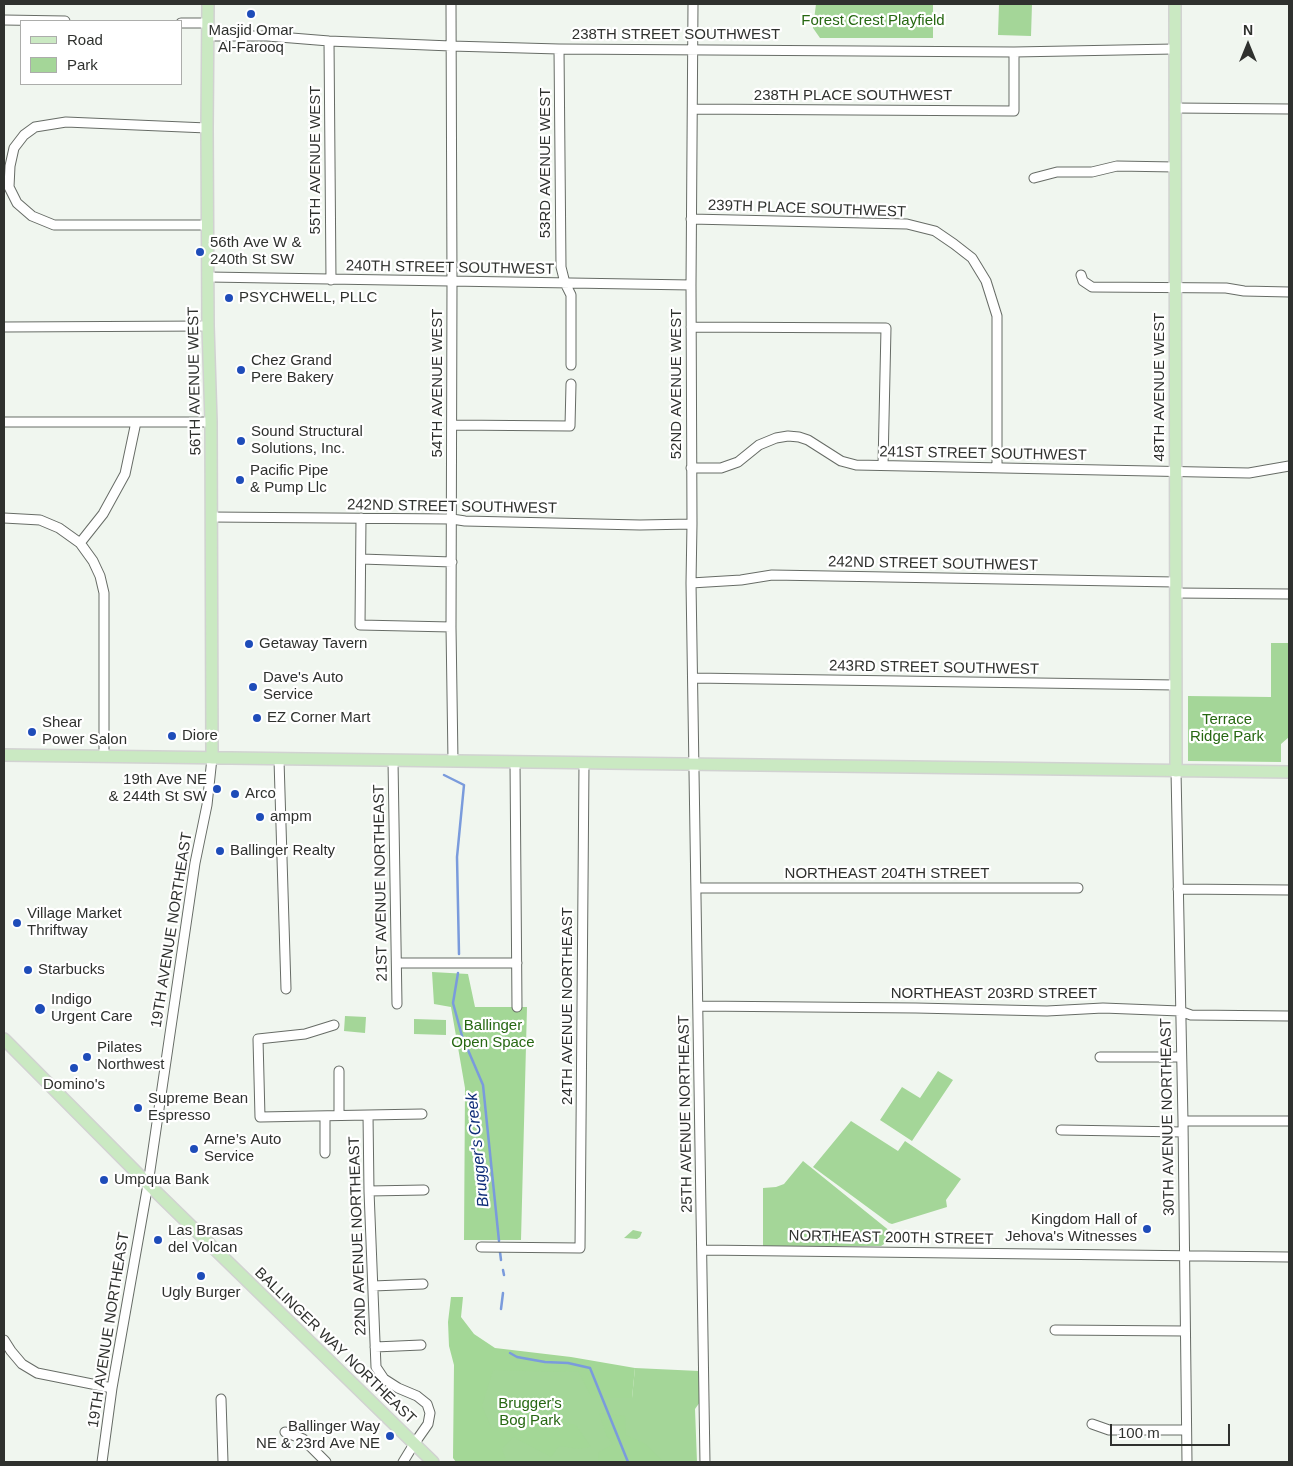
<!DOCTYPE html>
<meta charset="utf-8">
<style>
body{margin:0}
#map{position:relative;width:1293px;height:1466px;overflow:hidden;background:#f0f6ef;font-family:Helvetica,sans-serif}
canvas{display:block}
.frame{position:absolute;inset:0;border:5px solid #2f312e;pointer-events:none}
.legend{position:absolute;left:20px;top:20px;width:162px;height:65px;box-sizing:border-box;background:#fff;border:1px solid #acadab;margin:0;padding:6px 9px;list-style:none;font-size:15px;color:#2f312e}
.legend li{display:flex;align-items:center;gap:10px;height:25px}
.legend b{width:25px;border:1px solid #acadab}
.north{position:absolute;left:1223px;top:20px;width:50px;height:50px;-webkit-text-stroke:4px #fff;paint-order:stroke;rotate:0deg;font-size:14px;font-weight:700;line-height:20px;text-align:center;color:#2f312e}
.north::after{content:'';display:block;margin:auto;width:18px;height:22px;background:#2f312e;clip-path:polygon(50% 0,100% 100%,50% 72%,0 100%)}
.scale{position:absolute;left:1110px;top:1424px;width:120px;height:22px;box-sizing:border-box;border:2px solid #2f312e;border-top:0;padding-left:6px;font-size:15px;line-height:18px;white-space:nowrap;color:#2f312e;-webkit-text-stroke:4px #fff;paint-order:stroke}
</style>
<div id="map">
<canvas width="1293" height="1466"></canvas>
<div class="frame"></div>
<ul class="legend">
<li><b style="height:6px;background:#cae9c2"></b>Road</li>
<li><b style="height:14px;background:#a4d698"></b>Park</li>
</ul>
<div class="north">N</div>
<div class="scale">100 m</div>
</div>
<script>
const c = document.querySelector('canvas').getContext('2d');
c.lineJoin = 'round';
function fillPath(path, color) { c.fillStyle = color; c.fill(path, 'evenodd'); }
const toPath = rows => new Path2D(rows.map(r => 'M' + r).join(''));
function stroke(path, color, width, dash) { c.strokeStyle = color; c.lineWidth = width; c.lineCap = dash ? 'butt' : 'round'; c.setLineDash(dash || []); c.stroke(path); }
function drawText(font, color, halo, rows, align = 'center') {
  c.font = font + ' Helvetica,sans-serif'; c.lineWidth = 4.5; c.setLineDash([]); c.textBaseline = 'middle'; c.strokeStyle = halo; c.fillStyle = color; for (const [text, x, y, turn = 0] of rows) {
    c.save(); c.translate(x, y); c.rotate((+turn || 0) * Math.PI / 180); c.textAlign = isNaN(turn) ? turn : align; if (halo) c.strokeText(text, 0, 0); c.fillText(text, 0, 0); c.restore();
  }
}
fillPath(toPath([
 [816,4,933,4,933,38,820,38,813,28],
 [999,4,1032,4,1031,36,998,35],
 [1271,643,1289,643,1289,737,1281,744,1281,762,1188,761,1188,696,1271,697],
 [345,1016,366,1017,365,1033,344,1031],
 [414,1019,446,1020,446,1035,414,1034],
 [938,1071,953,1080,912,1141,880,1120,902,1087,920,1098],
 [851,1121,898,1151,905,1141,961,1179,946,1200,947,1207,892,1224,889,1223,813,1167],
 [803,1161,896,1236,881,1246,763,1246,763,1188,776,1187,784,1184],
 [633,1230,642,1232,640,1237,637,1239,624,1238],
 [486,1355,587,1371,632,1398,635,1368,699,1371,700,1402,695,1409,697,1462,469,1462]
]), '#a4d698');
fillPath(toPath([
 [432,972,468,974,475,1007,527,1007,521,1240,464,1240,465,1088,451,1007,434,1004],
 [451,1297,463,1297,461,1317,474,1334,495,1348,571,1357,635,1368,632,1398,592,1398,578,1371,555,1372,493,1370,482,1406,491,1427,494,1428,510,1415,528,1409,550,1423,568,1423,576,1425,591,1447,579,1449,559,1446,551,1457,513,1437,502,1449,506,1460,510,1462,456,1462,453,1458,454,1365,449,1346,448,1322],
 [599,1413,625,1416,626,1435,644,1443,664,1462,598,1462,599,1452,613,1444,606,1435]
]), '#a3d796');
stroke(toPath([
 [444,775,464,785,457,857,459,954],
 [458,973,453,1003,462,1036,483,1085,499,1241],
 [500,1252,501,1260],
 [503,1270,504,1275],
 [501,1309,503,1293],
 [510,1353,517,1357,545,1362,568,1363,590,1368,628,1462]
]), '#7a9bdc', 2.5);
const minor = toPath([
 [451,4,452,282,451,627,453,761],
 [693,4,691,285,692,524,691,583,705,1462],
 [4,20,65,21],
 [181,23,208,23],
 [208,36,267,36,329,41,451,46,559,49,1014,52,1174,49],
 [329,41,331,280],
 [559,49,561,267,565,283,571,295,571,365],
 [1175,108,1289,109],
 [693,109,1014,111,1014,52],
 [207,128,66,122,35,127,24,135,14,148,10,166,9,187,17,203,32,216,54,225,208,225],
 [1034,178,1057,172,1092,172,1117,166,1175,167],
 [691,219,907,224,935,231,954,244,972,258,986,281,997,316,997,467],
 [1081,275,1083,281,1092,287,1226,288,1244,291,1289,292],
 [209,277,691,285],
 [4,327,208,326],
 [691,327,886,328,883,465],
 [4,422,211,422],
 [452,425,570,426,571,384],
 [691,468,721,468,738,462,759,445,776,438,788,436,799,437,808,440,841,461,856,465,1249,473,1289,466],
 [211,517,452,519,465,521,640,525,692,524],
 [4,518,40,520,59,528,80,543,93,561,100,576,104,593,104,756],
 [361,518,360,625,451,627],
 [80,543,103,514,125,474,136,422],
 [361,559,452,562],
 [691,583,741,580,772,575,1175,582],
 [1176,593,1289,594],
 [693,678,1175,685],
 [279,760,286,989],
 [393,761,397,1004],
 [515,762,517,1007],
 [1176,771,1183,1121,1187,1462],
 [696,888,1078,888],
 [1178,889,1289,890],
 [397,963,517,963],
 [698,1006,916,1008,1047,1011,1103,1008,1180,1011,1191,1015,1289,1016],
 [334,1025,305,1034,258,1039,260,1117,422,1114],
 [1100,1057,1181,1057],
 [339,1071,339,1115],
 [368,1115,369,1191,376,1367,384,1379,398,1388,417,1396,427,1404,430,1413,428,1424,414,1444,403,1462],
 [325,1116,325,1153],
 [1183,1121,1289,1121],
 [1061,1130,1183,1132],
 [369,1191,424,1190],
 [481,1247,580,1248,584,764],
 [702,1250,1289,1257],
 [373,1286,423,1284],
 [1055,1330,1185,1331],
 [4,1340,11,1351,22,1364,37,1373,112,1388],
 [375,1347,421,1345],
 [221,1399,223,1462],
 [1092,1424,1109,1430,1186,1430],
 [285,1432,303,1439,326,1462],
 [102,1462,112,1388,148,1184,195,863,207,805,212,758]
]);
const major = toPath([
 [208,4,207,128,208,326,211,422,212,758],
 [1175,4,1176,771],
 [4,755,1289,772],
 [4,1039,148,1184,433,1462]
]);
stroke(minor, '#676c66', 11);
stroke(major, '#d1d2d1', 14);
stroke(minor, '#fff', 9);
stroke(major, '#cae9c2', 11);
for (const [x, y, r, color] of [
 [251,14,5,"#1e4cb9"],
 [200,252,5,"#1e4cb9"],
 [229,298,5,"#1e4cb9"],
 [241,370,5,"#1e4cb9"],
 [241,441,5,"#1e4cb9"],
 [240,480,5,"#1e4cb9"],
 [249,644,5,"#1e4cb9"],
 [253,687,5,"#1e4cb9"],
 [257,718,5,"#1e4cb9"],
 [32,732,5,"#1e4cb9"],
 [172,736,5,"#1e4cb9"],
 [217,789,5,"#1e4cb9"],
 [235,794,5,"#1e4cb9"],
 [260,817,5,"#1e4cb9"],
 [220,851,5,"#1e4cb9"],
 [17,923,5,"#1e4cb9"],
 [28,970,5,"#1e4cb9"],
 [40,1009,6,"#1e4cb9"],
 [87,1057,5,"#1e4cb9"],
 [74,1068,5,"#1e4cb9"],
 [138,1108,5,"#1e4cb9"],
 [194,1149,5,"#1e4cb9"],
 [104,1180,5,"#1e4cb9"],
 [1147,1229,5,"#1e4cb9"],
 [158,1240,5,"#1e4cb9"],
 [201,1276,5,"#1e4cb9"],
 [390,1436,5,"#1e4cb9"]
]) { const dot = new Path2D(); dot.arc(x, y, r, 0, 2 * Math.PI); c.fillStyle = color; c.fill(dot); stroke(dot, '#fff', 2); }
drawText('15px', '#276812', '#fff', [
 ["Forest Crest Playfield",873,21],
 ["Terrace",1227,720],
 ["Ridge Park",1227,737],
 ["Ballinger",493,1026],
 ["Open Space",493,1043],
 ["Brugger's",530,1404],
 ["Bog Park",530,1421]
]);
drawText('15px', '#2f312e', '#fff', [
 ["Masjid Omar",251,31,"center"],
 ["Al-Farooq",251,48,"center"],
 ["56th Ave W &",210,243],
 ["240th St SW",210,260],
 ["PSYCHWELL, PLLC",239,298],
 ["Chez Grand",251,361],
 ["Pere Bakery",251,378],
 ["Sound Structural",251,432],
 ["Solutions, Inc.",251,449],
 ["Pacific Pipe",250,471],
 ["& Pump Llc",250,488],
 ["Getaway Tavern",259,644],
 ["Dave's Auto",263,678],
 ["Service",263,695],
 ["EZ Corner Mart",267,718],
 ["Shear",42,723],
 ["Power Salon",42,740],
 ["Diore",182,736],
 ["19th Ave NE",207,780,"right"],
 ["& 244th St SW",207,797,"right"],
 ["Arco",245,794],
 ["ampm",270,817],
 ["Ballinger Realty",230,851],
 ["Village Market",27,914],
 ["Thriftway",27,931],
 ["Starbucks",38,970],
 ["Indigo",51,1000],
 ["Urgent Care",51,1017],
 ["Pilates",97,1048],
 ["Northwest",97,1065],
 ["Domino's",74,1085,"center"],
 ["Supreme Bean",148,1099],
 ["Espresso",148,1116],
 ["Arne’s Auto",204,1140],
 ["Service",204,1157],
 ["Umpqua Bank",114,1180],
 ["Kingdom Hall of",1137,1220,"right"],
 ["Jehova's Witnesses",1137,1237,"right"],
 ["Las Brasas",168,1231],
 ["del Volcan",168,1248],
 ["Ugly Burger",201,1293,"center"],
 ["Ballinger Way",380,1427,"right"],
 ["NE & 23rd Ave NE",380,1444,"right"]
], 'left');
drawText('15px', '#2f312e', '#fff', [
 ["238TH STREET SOUTHWEST",676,35],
 ["238TH PLACE SOUTHWEST",853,96],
 ["55TH AVENUE WEST",316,160,-90],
 ["53RD AVENUE WEST",546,163,-90],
 ["239TH PLACE SOUTHWEST",807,209,2],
 ["240TH STREET SOUTHWEST",450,268,1],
 ["56TH AVENUE WEST",195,381,-91],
 ["54TH AVENUE WEST",438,383,-90],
 ["52ND AVENUE WEST",677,384,-90],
 ["48TH AVENUE WEST",1160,387,-90],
 ["241ST STREET SOUTHWEST",983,454,1],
 ["242ND STREET SOUTHWEST",452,507,1],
 ["242ND STREET SOUTHWEST",933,564,1],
 ["243RD STREET SOUTHWEST",934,668,1],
 ["NORTHEAST 204TH STREET",887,874],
 ["21ST AVENUE NORTHEAST",381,883,-91],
 ["19TH AVENUE NORTHEAST",172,930,-81],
 ["NORTHEAST 203RD STREET",994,994],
 ["24TH AVENUE NORTHEAST",568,1006,-90],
 ["25TH AVENUE NORTHEAST",686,1114,-91],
 ["30TH AVENUE NORTHEAST",1168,1117,-91],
 ["22ND AVENUE NORTHEAST",358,1236,-92],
 ["NORTHEAST 200TH STREET",891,1238,1],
 ["19TH AVENUE NORTHEAST",109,1330,-81],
 ["BALLINGER WAY NORTHEAST",335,1346,44]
]);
drawText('italic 16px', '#0d2c77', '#fff', [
 ["Brugger's Creek",478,1150,-96]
]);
</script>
